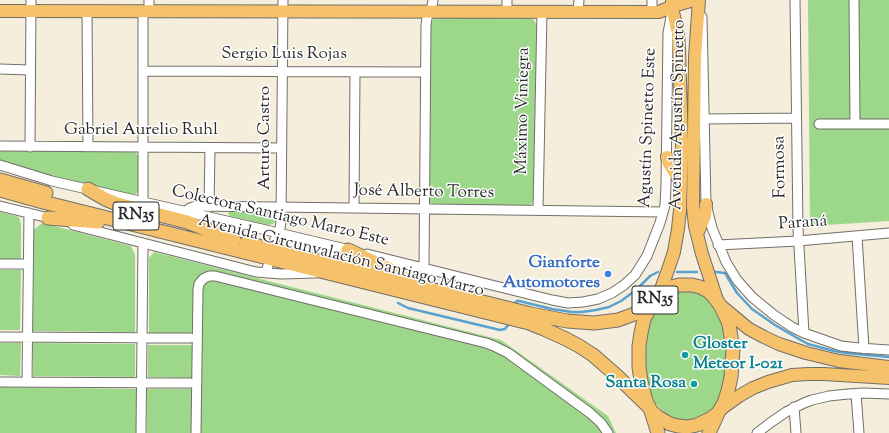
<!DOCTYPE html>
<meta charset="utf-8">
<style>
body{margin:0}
canvas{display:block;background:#f5eedc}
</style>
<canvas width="889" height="433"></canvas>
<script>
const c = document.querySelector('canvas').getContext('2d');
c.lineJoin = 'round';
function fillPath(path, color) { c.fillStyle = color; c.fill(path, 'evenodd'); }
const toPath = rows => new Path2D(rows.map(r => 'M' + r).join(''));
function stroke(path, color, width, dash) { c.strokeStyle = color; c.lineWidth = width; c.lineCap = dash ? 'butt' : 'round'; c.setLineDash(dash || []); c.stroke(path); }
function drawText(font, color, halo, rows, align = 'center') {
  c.font = font + ' "Sorts Mill Goudy",serif'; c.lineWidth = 3; c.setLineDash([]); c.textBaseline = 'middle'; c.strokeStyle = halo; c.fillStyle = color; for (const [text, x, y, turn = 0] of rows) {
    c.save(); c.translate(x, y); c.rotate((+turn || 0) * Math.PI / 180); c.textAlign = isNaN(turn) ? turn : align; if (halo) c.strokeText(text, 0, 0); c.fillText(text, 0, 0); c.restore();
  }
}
fillPath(toPath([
 [808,0,889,0,889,221,810,226],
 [436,18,529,18,533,19,537,25,534,199,533,202,530,205,528,206,434,205,430,203,428,201,430,26,431,21],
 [0,151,134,152,136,153,138,156,139,190,136,194,131,194,38,173,0,160],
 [229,211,270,212,274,215,276,220,273,224,267,225,230,216,228,214],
 [0,212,19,217,21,224,21,259,0,259],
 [42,223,131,246,135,255,135,332,33,331,34,230],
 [154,252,501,340,608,416,616,433,147,433,147,389,192,389,192,378,148,377,148,345,193,345,193,334,149,333,149,258],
 [0,270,21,270,20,330,0,330],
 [687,291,700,294,706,297,711,302,722,321,727,345,727,362,723,387,719,398,714,407,706,414,696,419,686,421,677,419,666,414,655,403,649,390,647,379,645,355,648,330,650,320,657,306,665,298,670,295,679,292],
 [0,343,21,343,20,376,0,375],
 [33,343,135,344,135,377,33,376],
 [0,387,136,389,136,433,0,433]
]), '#9cd78a');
stroke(toPath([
 [677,272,697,272],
 [716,272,725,273,737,293,752,309,775,325,799,339,808,344,834,351,846,353,889,357],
 [398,303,408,308,500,330,505,329,508,325],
 [515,303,517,301,519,301,552,309,572,312,582,312,596,310,609,307,621,301,636,290,650,276,658,272]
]), '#59a2d0', 2.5);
const minor = toPath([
 [795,0,798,230,804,333],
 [854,0,855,124],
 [87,11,88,147],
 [149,11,149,0],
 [507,12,507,0],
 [578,12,579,0],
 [652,12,652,0],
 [702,17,706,204,712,228,726,262,737,280,752,297,774,315,792,327,804,333,841,346,859,348,889,350],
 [0,69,30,70],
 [143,71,425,72],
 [705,119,796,118],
 [819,124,889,124],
 [0,146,281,148],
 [30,147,31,0],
 [0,165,52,181,266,230,354,251],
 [143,201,143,11],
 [0,206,53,219],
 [209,207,210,148],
 [354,208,355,72],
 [538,210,542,12],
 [186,211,190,208,196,206,663,212],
 [73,225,256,272,281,274,316,273],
 [857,236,864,349],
 [718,245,798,241,889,233],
 [367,254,552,300,568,303,583,302,598,299,612,293,624,285,635,275,647,256,660,223,665,205,666,186,668,33,672,11],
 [0,264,28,264],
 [424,268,426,25,427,18,432,6,433,0],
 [266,273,275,239,280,228,281,222,283,0],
 [0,337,190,338],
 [0,382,190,383],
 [27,382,29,213],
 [856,394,859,433],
 [794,407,796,433],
 [141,433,143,243],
 [196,433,198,290,199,284,203,279,209,276,215,276,486,343,494,346,508,353,590,413,601,423,608,433],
 [757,433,770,423,786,412,804,403,812,400,829,396,848,394,864,393,889,394]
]);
const major = toPath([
 [699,0,695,57,693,207,695,226,702,254,717,300],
 [0,11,654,12,659,12,673,6,694,0],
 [667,157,669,164,679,179,680,184],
 [697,234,705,216,706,204],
 [658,297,668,270,674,252,678,229,680,210,682,145,679,49,678,33,673,12,672,0],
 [720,305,749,329,764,337,779,344,806,353,839,361,889,367],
 [721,409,739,396,753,388,768,382,792,375,808,374,824,374,889,378]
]);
const highway = toPath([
 [0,180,46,193],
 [88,189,105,199,117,204,187,222,234,240],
 [0,190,43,202,529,323,544,329,566,339,579,346,593,355,617,376,649,407],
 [48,218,98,222],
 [246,243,531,314,567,321,594,323,618,320,637,313,647,307,655,300],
 [348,250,395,272,404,275],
 [651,411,658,433],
 [709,433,718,413,724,403,728,391,731,377,733,350,729,324,726,317,720,305,714,297,708,291,700,287,692,285,679,285,671,287,660,294,651,306,644,319,641,333,639,346,639,367,641,381,646,401,651,411,658,417,670,424,678,426,687,427,697,425,710,419,718,413]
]);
stroke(minor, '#726f69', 11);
stroke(major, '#726f69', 14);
stroke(highway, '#726f69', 15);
stroke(minor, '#fff', 9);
stroke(major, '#f5c16b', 12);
stroke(highway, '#f5c16b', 13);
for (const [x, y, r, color] of [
 [608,274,4,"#3f7fe0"],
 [685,355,4,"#0f9aa8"],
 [694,384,4,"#0f9aa8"]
]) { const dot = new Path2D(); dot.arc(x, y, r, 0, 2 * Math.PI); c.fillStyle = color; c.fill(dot); stroke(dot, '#fff', 1.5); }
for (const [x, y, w] of [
 [136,216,46],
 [655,300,46]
]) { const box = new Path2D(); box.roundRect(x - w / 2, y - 14, w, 28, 3); c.fillStyle = '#fff'; c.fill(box); stroke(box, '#2b2b2b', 1); }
drawText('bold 16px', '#2b2b2b', null, [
 ["RN35",136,216],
 ["RN35",655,300]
]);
drawText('17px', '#2b2b2b', '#fff', [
 ["Sergio Luis Rojas",284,55],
 ["Máximo Viniegra",524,111,-89],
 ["Avenida Agustín Spinetto",679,115,-89],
 ["Agustín Spinetto Este",649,128,-88],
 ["Gabriel Aurelio Ruhl",141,131],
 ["Arturo Castro",266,138,-90],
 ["Formosa",781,167,-91],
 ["José Alberto Torres",424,193,1],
 ["Colectora Santiago Marzo Este",280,217,13],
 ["Paraná",803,224,-4],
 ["Avenida Circunvalación Santiago Marzo",341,257,14]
]);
drawText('bold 17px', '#366cbe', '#fff', [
 ["Gianforte",600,264],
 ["Automotores",600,284]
], 'right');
drawText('bold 17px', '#0d838f', '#fff', [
 ["Gloster",693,345],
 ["Meteor I-021",693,365],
 ["Santa Rosa",686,384,"right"]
], 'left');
</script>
